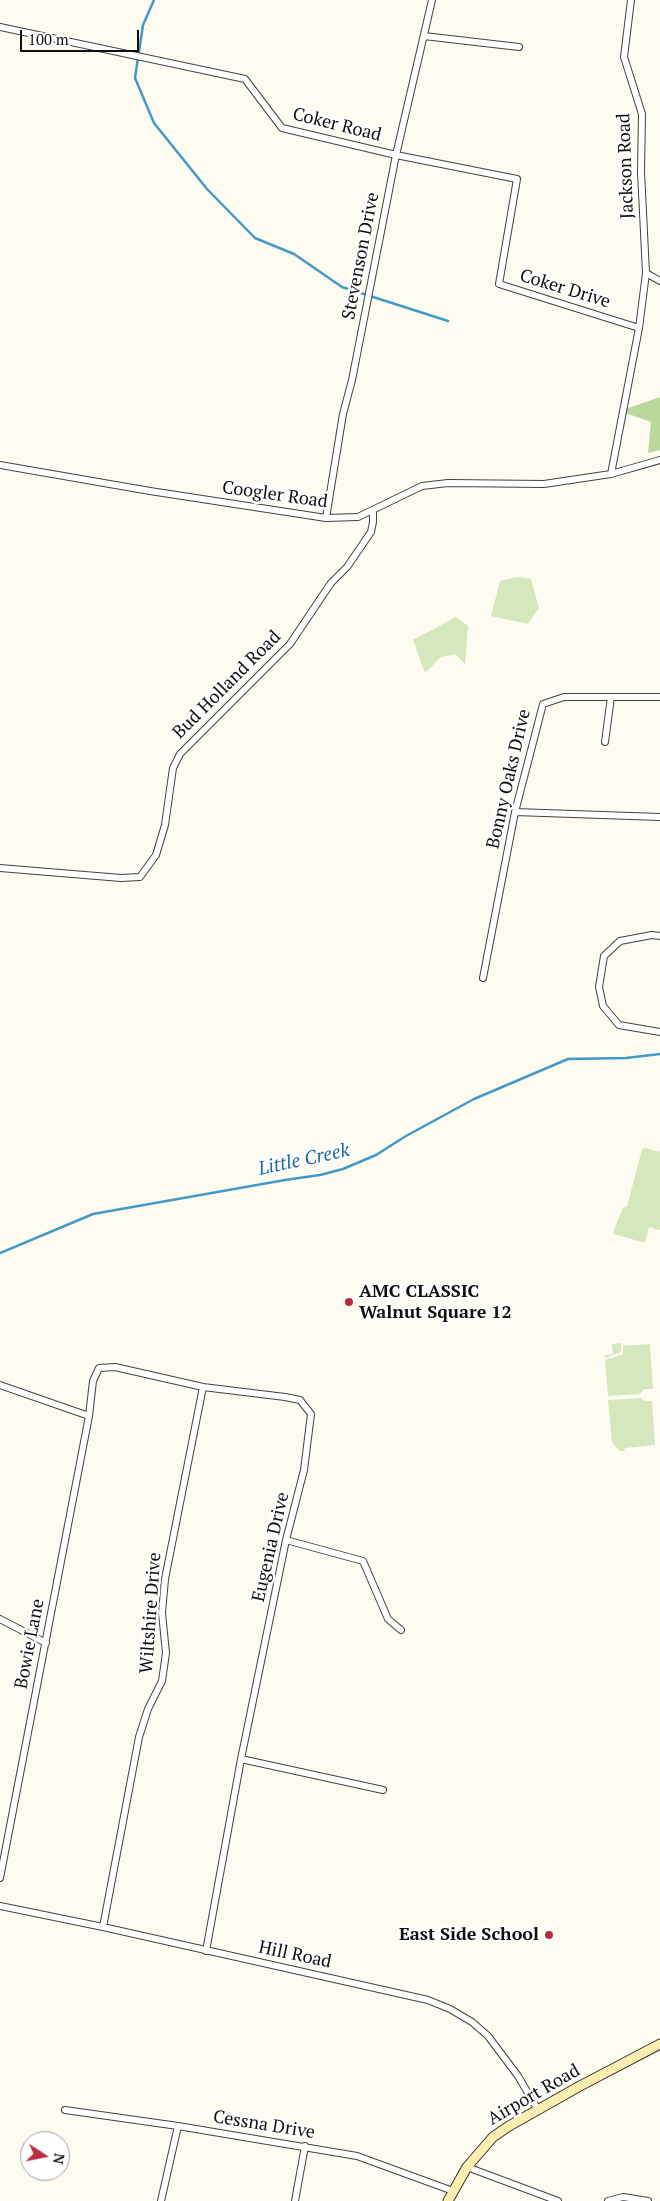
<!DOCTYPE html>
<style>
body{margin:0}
#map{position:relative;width:660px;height:2201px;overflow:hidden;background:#fefbf1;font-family:"PT Serif",serif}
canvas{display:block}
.north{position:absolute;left:20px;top:2131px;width:50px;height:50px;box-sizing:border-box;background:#fff;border:1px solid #9f9f9f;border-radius:50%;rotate:101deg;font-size:14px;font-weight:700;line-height:20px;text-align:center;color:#0f0f0f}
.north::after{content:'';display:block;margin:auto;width:18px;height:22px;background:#b82d3c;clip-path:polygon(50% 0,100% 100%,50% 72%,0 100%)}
.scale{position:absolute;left:20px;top:30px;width:119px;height:22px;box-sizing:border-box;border:2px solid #0f0f0f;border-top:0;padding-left:6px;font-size:15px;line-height:18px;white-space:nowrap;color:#0f0f0f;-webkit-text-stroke:4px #fff;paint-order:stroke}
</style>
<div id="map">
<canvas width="660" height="2201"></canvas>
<div class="north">N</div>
<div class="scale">100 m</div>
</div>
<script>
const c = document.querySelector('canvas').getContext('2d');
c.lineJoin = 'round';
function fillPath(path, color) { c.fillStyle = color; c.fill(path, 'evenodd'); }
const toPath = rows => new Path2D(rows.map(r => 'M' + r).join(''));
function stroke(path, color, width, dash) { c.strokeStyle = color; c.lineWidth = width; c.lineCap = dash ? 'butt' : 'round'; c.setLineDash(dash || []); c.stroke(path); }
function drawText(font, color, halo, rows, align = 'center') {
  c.font = font + ' "PT Serif",serif'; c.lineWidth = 5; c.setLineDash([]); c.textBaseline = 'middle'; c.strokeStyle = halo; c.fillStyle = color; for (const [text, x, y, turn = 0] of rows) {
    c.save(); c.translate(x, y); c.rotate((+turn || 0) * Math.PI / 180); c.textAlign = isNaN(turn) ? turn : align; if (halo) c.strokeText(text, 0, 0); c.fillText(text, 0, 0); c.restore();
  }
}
fillPath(toPath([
 [518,577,531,579,539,608,528,624,491,616,500,581],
 [456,617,468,626,465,664,455,654,441,657,425,673,413,640],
 [646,1148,660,1152,660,1230,649,1227,645,1242,642,1242,614,1234,613,1232,623,1208,627,1207,642,1149],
 [621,1343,621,1352,605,1358,605,1355,613,1354,612,1344],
 [650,1344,653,1389,644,1389,640,1394,608,1396,605,1360,623,1354,623,1346],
 [640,1398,645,1401,652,1401,655,1445,625,1448,624,1451,620,1451,612,1442,608,1400]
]), '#d5e7bc');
fillPath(toPath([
 [660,397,660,450,648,453,651,422,620,411]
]), '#bad79c');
stroke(toPath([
 [154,0,143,25,135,78,154,123,207,189,255,238,294,254,342,287,448,321],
 [0,1253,93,1214,285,1180,320,1175,343,1169,376,1155,406,1136,474,1099,568,1059,626,1058,660,1054]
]), '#4399c7', 2.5);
const street = toPath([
 [0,27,245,79,282,128,396,155,517,179,499,284,639,328],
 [424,36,519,47],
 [646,273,660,281],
 [0,465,150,491,326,518,358,517,422,486,448,483,544,484,611,474,660,460],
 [611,474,639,328,646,273,641,172,642,114,624,57,631,0],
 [326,518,343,414,352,380,396,155,432,0],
 [605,742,611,697],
 [515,812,660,817],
 [0,868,121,878,140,877,156,855,165,825,173,768,180,754,290,644,331,583,347,567,371,532,373,522,373,510],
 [660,936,652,935,620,941,604,956,599,987,603,1006,619,1025,660,1032],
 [483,978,515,812,543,704,564,697,660,697],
 [0,1385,89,1416],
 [286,1540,363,1561,388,1619,401,1630],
 [0,1619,46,1643],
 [241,1759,383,1790],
 [0,1878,89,1416,93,1381,99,1368,115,1367,203,1387,285,1397,300,1400,311,1414,304,1470,286,1540,241,1759,206,1951],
 [0,1906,103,1927,428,2000,450,2009,472,2022,488,2036,518,2076,538,2110],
 [103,1927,139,1737,148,1709,162,1681,166,1653,162,1613,165,1579,203,1387],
 [65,2110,178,2126,357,2156,453,2191],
 [467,2167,558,2201],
 [161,2201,178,2126],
 [295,2201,305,2146],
 [608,2201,623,2197,648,2201]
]);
const secondary = toPath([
 [448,2201,467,2167,493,2137,509,2126,580,2086,660,2044]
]);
stroke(street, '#424242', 8);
stroke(secondary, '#313131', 11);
stroke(street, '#fff', 6);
stroke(secondary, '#fbeeb0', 9);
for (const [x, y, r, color] of [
 [349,1302,5,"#b82d3c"],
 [549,1935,5,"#b82d3c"]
]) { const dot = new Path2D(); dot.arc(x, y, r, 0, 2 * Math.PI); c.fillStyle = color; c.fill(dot); stroke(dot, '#fff', 2); }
drawText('18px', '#0f0f0f', '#fff', [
 ["Coker Road",337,125,14],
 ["Jackson Road",626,166,-92],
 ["Stevenson Drive",361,256,-79],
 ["Coker Drive",565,289,17],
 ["Coogler Road",275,495,8],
 ["Bud Holland Road",227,685,-45],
 ["Bonny Oaks Drive",509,779,-77],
 ["Eugenia Drive",271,1547,-77],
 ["Wiltshire Drive",151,1613,-86],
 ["Bowie Lane",30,1644,-79],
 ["Hill Road",295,1955,12],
 ["Airport Road",534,2095,-30],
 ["Cessna Drive",264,2125,9]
]);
drawText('bold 18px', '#0f0f0f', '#fff', [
 ["AMC CLASSIC",359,1292],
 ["Walnut Square 12",359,1313],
 ["East Side School",539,1935,"right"]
], 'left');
drawText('italic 19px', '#1e6b9b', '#fff', [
 ["Little Creek",304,1160,-12]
]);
</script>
